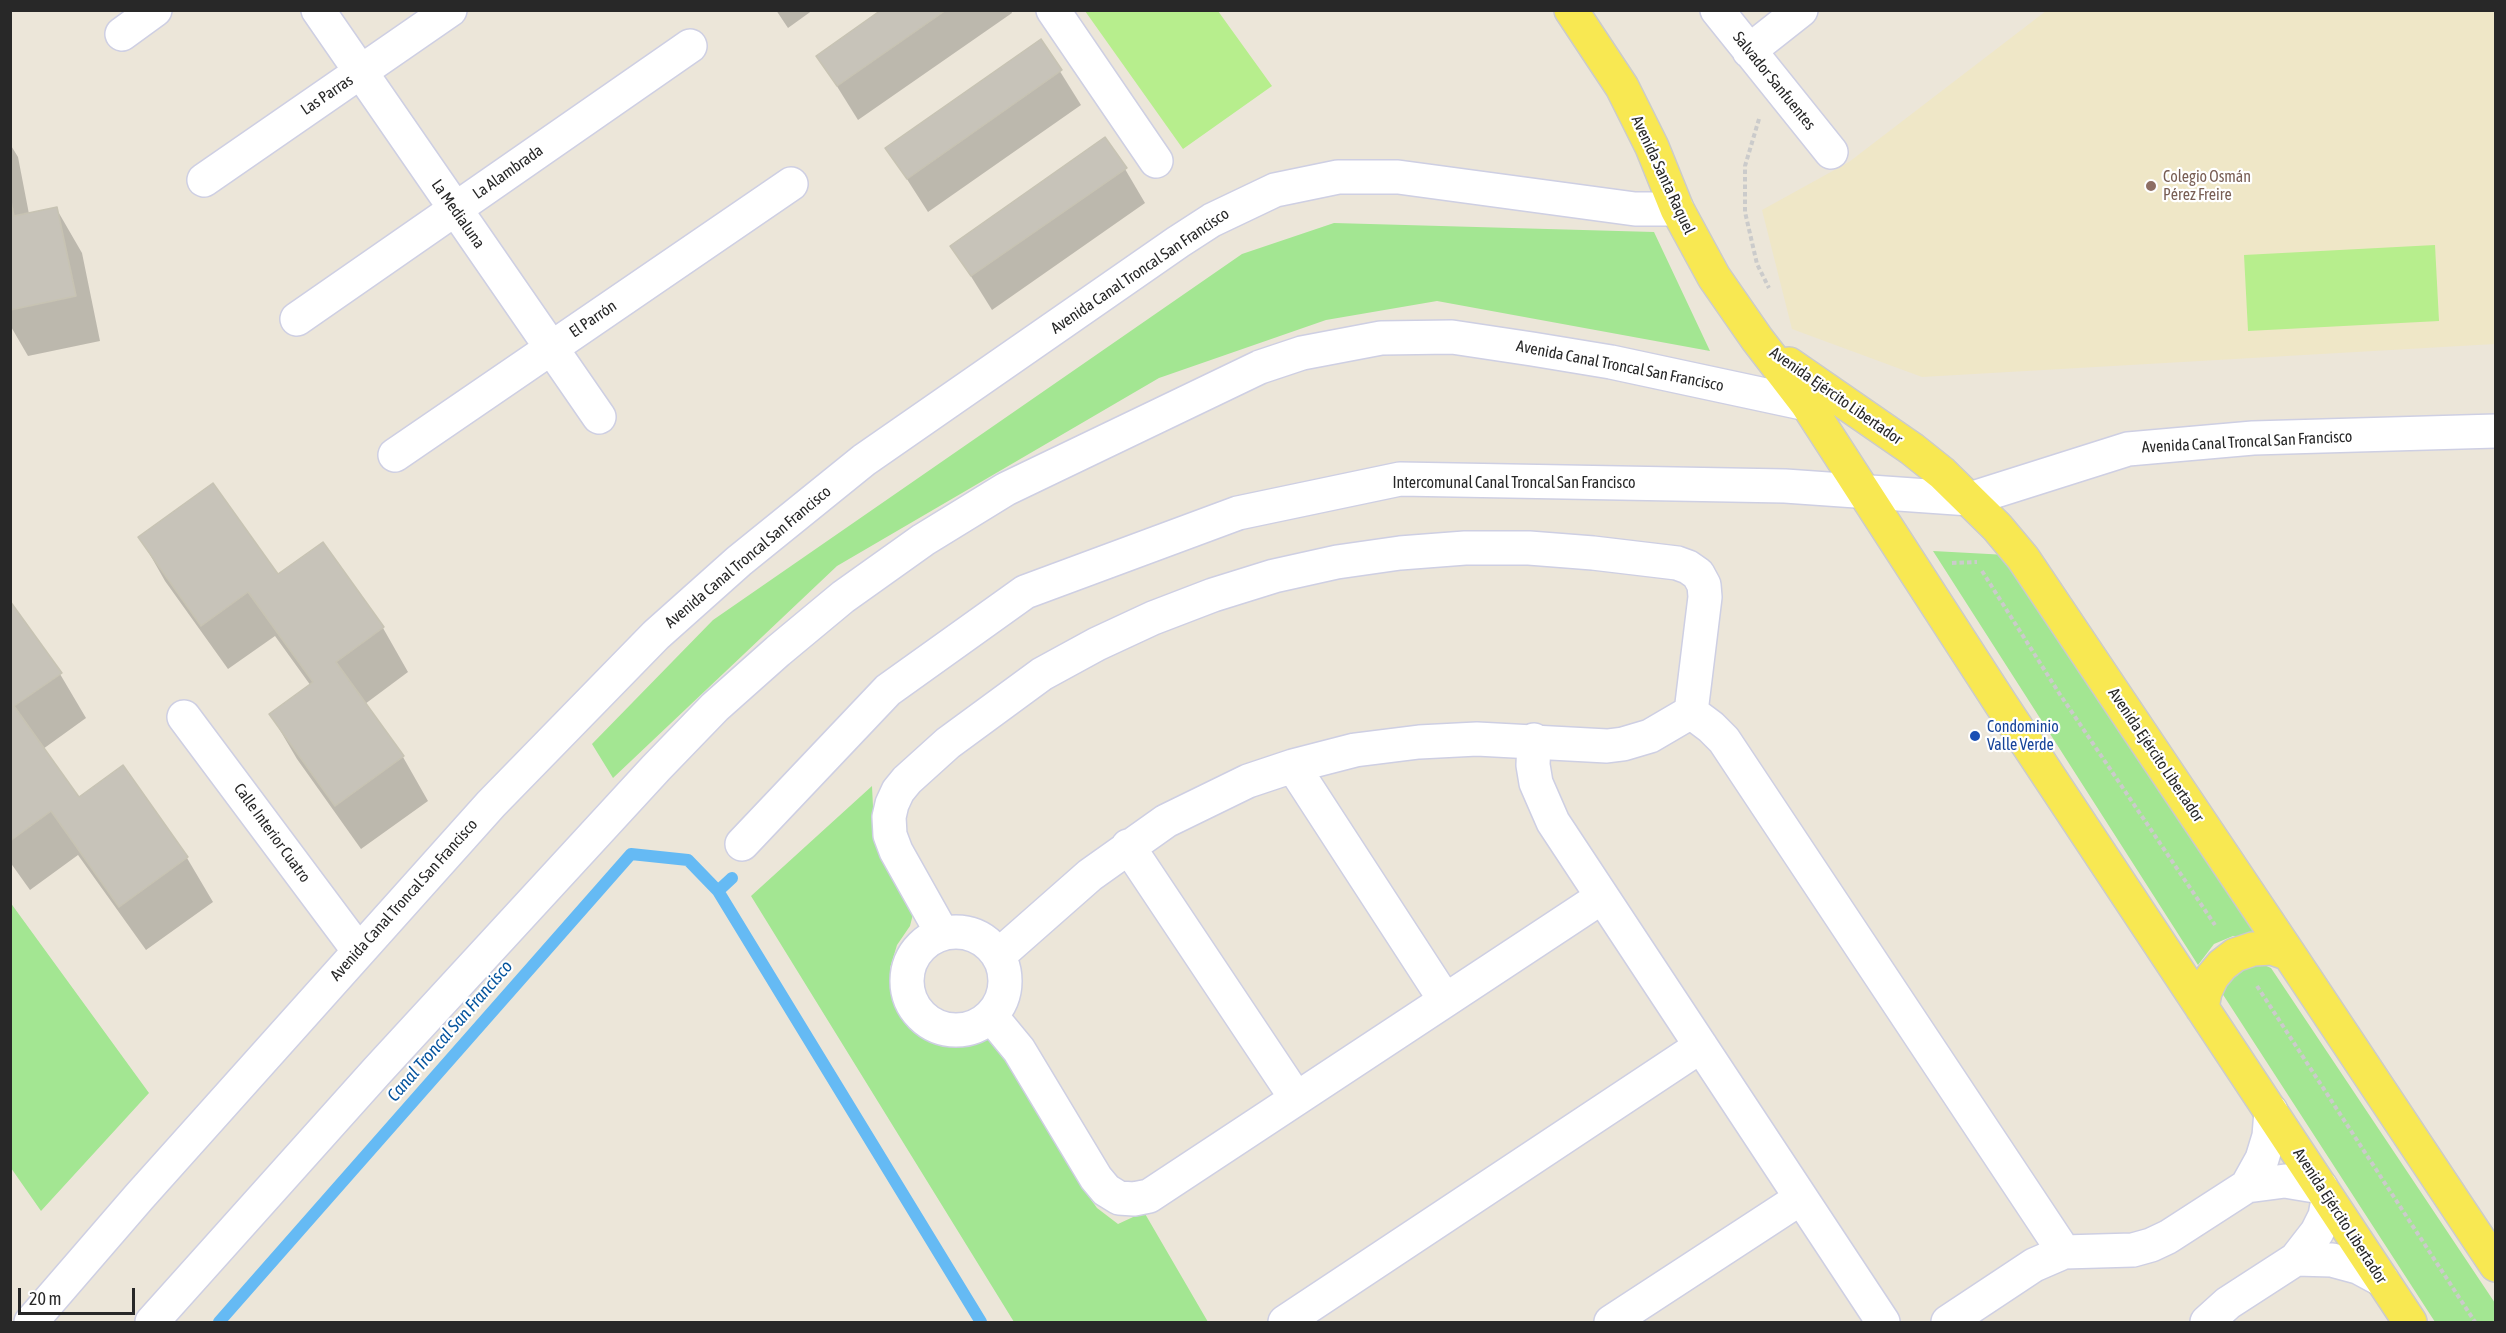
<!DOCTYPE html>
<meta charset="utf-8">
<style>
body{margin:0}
#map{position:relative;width:2506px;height:1333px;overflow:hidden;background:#ece6d9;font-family:"Asap Condensed",sans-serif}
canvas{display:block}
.frame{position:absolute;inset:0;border:12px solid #282828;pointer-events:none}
.scale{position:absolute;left:18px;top:1288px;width:117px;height:27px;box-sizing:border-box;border:3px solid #282828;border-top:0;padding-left:8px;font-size:18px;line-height:21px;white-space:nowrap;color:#282828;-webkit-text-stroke:4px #fff;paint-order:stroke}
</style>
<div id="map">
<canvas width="2506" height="1333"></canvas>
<div class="frame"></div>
<div class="scale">20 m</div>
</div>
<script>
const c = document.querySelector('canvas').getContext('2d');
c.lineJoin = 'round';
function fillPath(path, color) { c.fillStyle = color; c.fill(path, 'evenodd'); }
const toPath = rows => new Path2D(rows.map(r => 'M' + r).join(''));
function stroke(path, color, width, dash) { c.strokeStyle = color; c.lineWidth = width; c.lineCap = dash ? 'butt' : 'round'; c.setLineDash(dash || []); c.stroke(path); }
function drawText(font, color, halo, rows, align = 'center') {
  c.font = font + ' "Asap Condensed",sans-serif'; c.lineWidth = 4.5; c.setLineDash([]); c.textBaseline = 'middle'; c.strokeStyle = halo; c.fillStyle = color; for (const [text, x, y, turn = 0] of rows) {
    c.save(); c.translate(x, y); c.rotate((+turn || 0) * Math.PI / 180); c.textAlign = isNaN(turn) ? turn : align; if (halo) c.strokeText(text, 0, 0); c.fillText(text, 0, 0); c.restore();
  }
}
fillPath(toPath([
 [2046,11,2495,11,2495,344,1922,377,1792,329,1762,210,1849,162]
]), '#efe7c7');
fillPath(toPath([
 [1334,223,1654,232,1710,351,1437,301,1326,320,1159,378,837,566,613,778,592,744,713,620,1242,254],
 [1933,551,2007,555,2258,938,2233,936,2214,944,2198,965],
 [872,786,874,828,913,914,910,926,897,945,890,968,894,993,906,1014,923,1031,954,1036,993,1036,1079,1183,1097,1208,1118,1224,1144,1212,1208,1322,1014,1322,751,896],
 [10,902,149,1093,41,1211,11,1168],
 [2253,960,2271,968,2495,1303,2495,1322,2435,1322,2220,990,2233,969]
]), '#a3e692');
fillPath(toPath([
 [1085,11,1218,11,1272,86,1183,149],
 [2435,245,2439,321,2248,331,2244,255]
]), '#b7ee8d');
fillPath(toPath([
 [776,10,813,10,788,28],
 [884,10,1011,10,1012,13,858,120,818,56],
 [1041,41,1081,105,928,212,887,148],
 [10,144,18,157,29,214,56,208,82,253,100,341,28,356,10,325],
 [1125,169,1145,203,992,310,952,246],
 [140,537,278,576,383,628,408,672,365,704,403,757,428,801,361,849,297,759,271,715,311,686,275,636,228,669,165,581],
 [10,604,60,674,86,718,43,749,78,799,123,768,187,858,213,902,146,950,78,855,30,890,10,862]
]), '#0003');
stroke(toPath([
 [718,891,981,1322],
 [219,1322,631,854,688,860,718,891,732,878]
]), '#65baf4', 12);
const building = toPath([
 [881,10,946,10,837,86,816,56,881,10],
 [1041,39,1062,70,907,179,885,148,1041,39],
 [1105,137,1127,168,971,276,950,246,1105,137],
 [10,197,14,216,57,207,76,296,10,310,10,197],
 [213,483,278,574,323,542,384,627,336,662,404,756,335,806,269,714,313,682,248,592,201,626,138,537,213,483],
 [10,601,62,673,14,706,79,797,123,765,188,857,119,907,51,811,10,841,10,601]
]);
fillPath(building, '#c7c3b9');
stroke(building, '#c7c3b3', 1.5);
const minor = toPath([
 [318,10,599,417],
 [1053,10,1156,161],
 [1717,10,1831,152],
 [122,34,155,10],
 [1749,51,1801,10],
 [204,180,450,10],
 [297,319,690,46],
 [395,455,791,184],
 [1691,712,1711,727,1724,740,2064,1252],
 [184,717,358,950],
 [1534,740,1533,765,1536,783,1553,822,1883,1322],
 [1293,766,1445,1000],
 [742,844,888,690,1025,592,1238,513,1400,479,1785,486,1970,499,2128,449,2253,438,2496,431],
 [1128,846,1296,1098],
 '907 981a49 49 0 1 1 98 0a49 49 0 1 1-98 0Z',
 [942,933,896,851,890,835,889,817,892,804,898,791,907,780,948,743,1042,674,1097,644,1153,618,1213,595,1274,576,1337,562,1400,553,1465,548,1529,548,1593,553,1677,563,1688,567,1698,574,1704,585,1705,597,1691,712],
 [998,956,1090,875,1166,821,1248,781,1293,766,1355,750,1419,742,1477,739,1607,746,1623,744,1650,736,1691,712],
 [991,1016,1019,1050,1096,1178,1106,1190,1119,1198,1134,1199,1149,1196,1602,897],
 [2247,1186,2262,1159,2269,1136,2271,1111],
 [2296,1259,2332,1260,2358,1267,2382,1280],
 [31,1322,139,1197,491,804,656,635,739,561,864,460,1178,242,1212,220,1275,190,1338,177,1398,177,1635,209,1677,209],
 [152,1322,377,1071,656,768,715,707,778,651,843,597,923,540,1006,489,1260,367,1302,353,1381,338,1452,337,1532,349,1611,362,1807,404],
 [1285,1322,1701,1046],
 [1611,1322,1801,1198],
 [1948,1322,2034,1265,2064,1252,2133,1250,2151,1245,2168,1237,2247,1186,2285,1181,2321,1187],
 [2207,1322,2228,1303,2296,1259,2317,1232,2325,1216,2328,1199]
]);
const major = toPath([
 [1571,10,1622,87,1652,147,1677,209,1714,277,1757,339,1807,404,2001,704,2410,1322],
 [1789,364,1912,449,1942,473,1997,527,2023,558,2289,954,2496,1265],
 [2202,1008,2205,992,2212,977,2222,965,2235,955,2253,949,2272,948,2289,954]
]);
stroke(minor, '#cecfe3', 36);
stroke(major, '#cbcbcb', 36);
stroke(toPath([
 [1759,119,1745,166,1745,212,1757,264,1769,288],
 [1952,563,1977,562],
 [1982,571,2059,693,2215,925],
 [2257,986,2475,1322]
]), '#cbcbcb', 4, [4.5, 3]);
stroke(minor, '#fff', 33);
stroke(major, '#f8e852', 33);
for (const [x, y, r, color] of [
 [2151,186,6,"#8d6e63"],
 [1975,736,6,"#1a4fb4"]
]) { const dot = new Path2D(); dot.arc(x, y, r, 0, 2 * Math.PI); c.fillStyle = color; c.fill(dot); stroke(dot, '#fff', 2); }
drawText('16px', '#282828', '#fff', [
 ["Salvador Sanfuentes",1774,81,51],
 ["Las Parras",327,95,-34],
 ["La Alambrada",508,172,-35],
 ["Avenida Santa Raquel",1663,175,65],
 ["La Medialuna",458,214,55],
 ["Avenida Canal Troncal San Francisco",1140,271,-34],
 ["El Parrón",593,319,-34],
 ["Avenida Canal Troncal San Francisco",1620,366,11],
 ["Avenida Ejército Libertador",1836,396,35],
 ["Avenida Canal Troncal San Francisco",2247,442,-3],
 ["Intercomunal Canal Troncal San Francisco",1514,483],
 ["Avenida Canal Troncal San Francisco",748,557,-40],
 ["Avenida Ejército Libertador",2156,755,56],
 ["Calle Interior Cuatro",272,833,54],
 ["Avenida Canal Troncal San Francisco",404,900,-48],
 ["Avenida Ejército Libertador",2340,1216,57]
]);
drawText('16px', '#785e54', '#fff', [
 ["Colegio Osmán",2163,177],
 ["Pérez Freire",2163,195]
], 'left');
drawText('16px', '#164399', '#fff', [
 ["Condominio",1987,727],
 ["Valle Verde",1987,745]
], 'left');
drawText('italic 18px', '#06559e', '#fff', [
 ["Canal Troncal San Francisco",450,1031,-49]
]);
</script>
